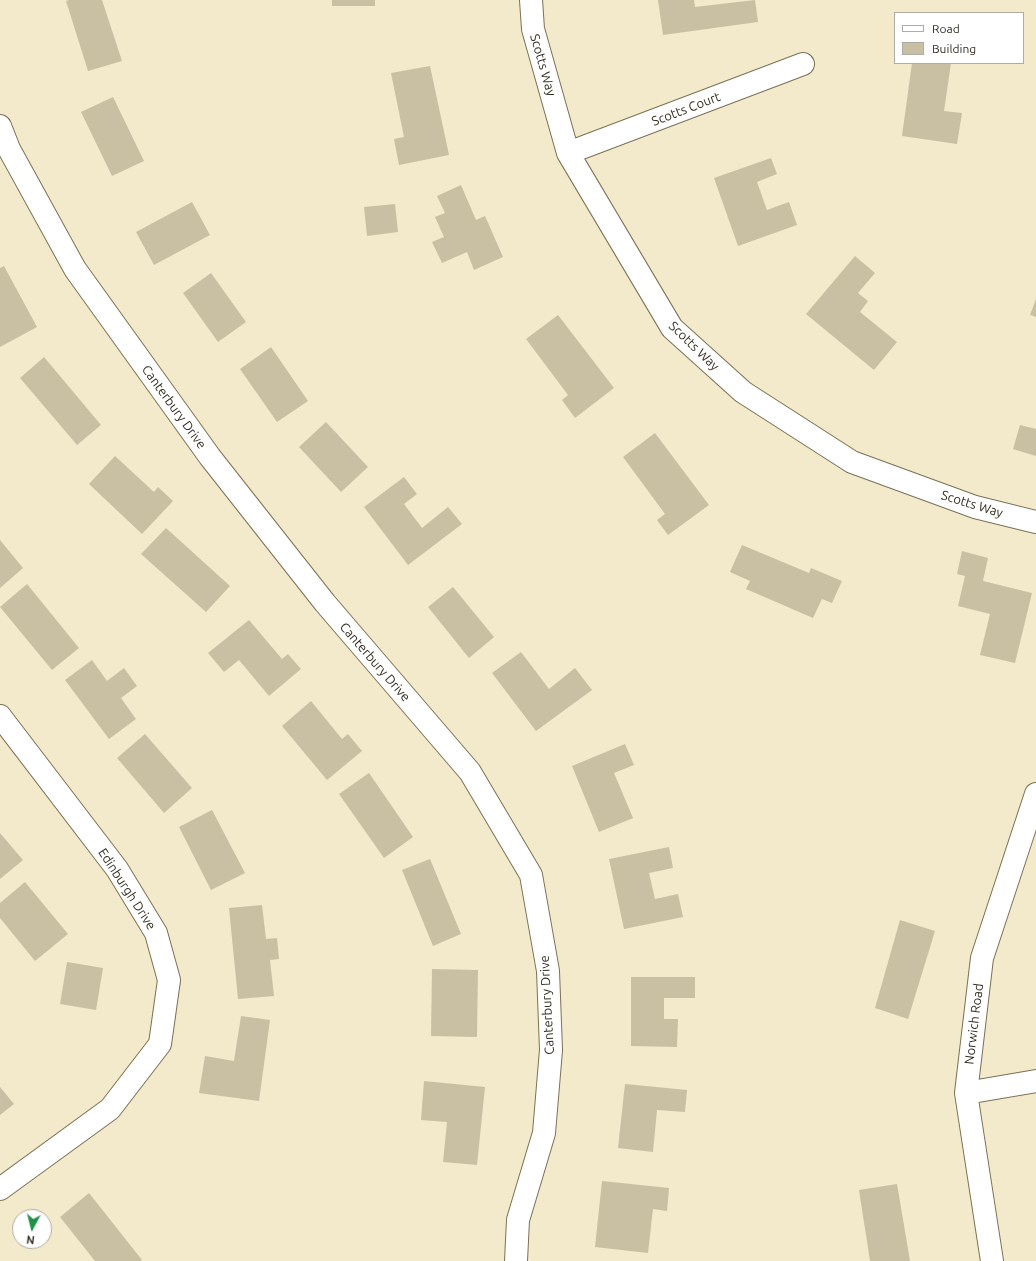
<!DOCTYPE html>
<style>
body{margin:0}
#map{position:relative;width:1036px;height:1261px;overflow:hidden;background:#f3e9cb;font-family:Ubuntu,sans-serif}
canvas{display:block}
.legend{position:absolute;left:894px;top:12px;width:130px;height:52px;box-sizing:border-box;background:#fff;border:1px solid #adaca7;margin:0;padding:5px 7px;list-style:none;font-size:12px;color:#332f23}
.legend li{display:flex;align-items:center;gap:8px;height:20px}
.legend b{width:20px;border:1px solid #adaca7}
.north{position:absolute;left:12px;top:1209px;width:40px;height:40px;box-sizing:border-box;background:#fff;border:1px solid #adaca7;border-radius:50%;rotate:187deg;font-size:11px;font-weight:700;line-height:16px;text-align:center;color:#332f23}
.north::after{content:'';display:block;margin:auto;width:14px;height:18px;background:#21924b;clip-path:polygon(50% 0,100% 100%,50% 72%,0 100%)}
</style>
<div id="map">
<canvas width="1036" height="1261"></canvas>
<ul class="legend">
<li><b style="height:5px;background:#fff"></b>Road</li>
<li><b style="height:11px;background:#c9bfa2"></b>Building</li>
</ul>
<div class="north">N</div>
</div>
<script>
const c = document.querySelector('canvas').getContext('2d');
c.lineJoin = 'round';
function fillPath(path, color) { c.fillStyle = color; c.fill(path, 'evenodd'); }
const toPath = rows => new Path2D(rows.map(r => 'M' + r).join(''));
function stroke(path, color, width, dash) { c.strokeStyle = color; c.lineWidth = width; c.lineCap = dash ? 'butt' : 'round'; c.setLineDash(dash || []); c.stroke(path); }
function drawText(font, color, halo, rows, align = 'center') {
  c.font = font + ' Ubuntu,sans-serif'; c.lineWidth = 3; c.setLineDash([]); c.textBaseline = 'middle'; c.strokeStyle = halo; c.fillStyle = color; for (const [text, x, y, turn = 0] of rows) {
    c.save(); c.translate(x, y); c.rotate((+turn || 0) * Math.PI / 180); c.textAlign = isNaN(turn) ? turn : align; if (halo) c.strokeText(text, 0, 0); c.fillText(text, 0, 0); c.restore();
  }
}
fillPath(toPath([
 [69,0,102,0,122,61,88,71,66,1],
 [332,0,375,0,375,6,332,6],
 [658,0,694,0,695,7,755,0,758,22,663,35],
 [912,63,951,63,944,111,962,113,957,144,902,136],
 [430,66,449,155,399,165,394,139,404,137,391,73],
 [113,97,144,161,112,176,81,112],
 [771,158,777,174,757,182,767,210,789,202,797,225,738,246,714,178],
 [461,185,476,220,485,216,503,257,474,270,467,252,442,263,432,242,444,237,435,217,445,213,437,196],
 [192,202,210,235,154,265,136,232],
 [395,204,398,232,367,236,364,207],
 [855,256,875,273,858,293,868,301,860,312,897,342,874,370,806,314],
 [4,266,37,327,0,347,0,268],
 [211,273,246,322,218,342,183,293],
 [1036,299,1036,317,1030,315],
 [558,315,614,388,575,418,562,400,568,395,526,339],
 [271,347,308,401,277,422,240,369],
 [44,357,101,425,77,445,20,378],
 [326,422,368,467,341,492,299,447],
 [1020,425,1036,429,1036,456,1013,449],
 [655,433,709,505,668,535,657,520,665,514,623,457],
 [115,456,154,492,158,487,173,501,142,534,89,484],
 [404,477,417,494,404,504,422,528,448,507,462,524,408,565,364,507],
 [166,528,230,586,206,612,141,554],
 [0,540,23,568,0,588],
 [742,545,809,573,811,568,842,581,832,603,822,599,813,618,746,589,750,581,730,572],
 [962,551,988,558,983,581,1032,593,1015,663,980,655,990,614,958,606,965,576,957,574],
 [27,584,79,648,52,670,0,607],
 [453,587,494,637,469,658,428,607],
 [249,620,282,659,288,654,301,669,269,696,239,660,224,672,208,653],
 [521,652,549,689,575,668,592,690,536,731,492,673],
 [92,660,107,681,124,668,137,686,121,698,136,719,109,739,65,680],
 [311,701,342,739,348,734,362,751,327,780,282,726],
 [145,734,192,788,164,813,117,758],
 [625,744,634,765,614,773,633,818,599,832,572,766],
 [369,773,413,837,384,858,339,794],
 [212,810,245,873,211,890,179,827],
 [0,833,23,860,0,879],
 [669,847,673,868,649,873,655,899,678,894,683,917,624,929,609,859],
 [430,859,461,934,433,946,402,870],
 [25,882,68,934,35,961,0,918,0,903],
 [262,905,266,939,277,938,279,959,270,960,274,996,238,999,229,908],
 [900,920,935,931,908,1019,875,1008],
 [67,962,103,968,96,1010,60,1004],
 [432,969,478,970,477,1037,431,1036],
 [631,977,695,977,695,998,664,998,664,1019,678,1019,677,1047,631,1046],
 [241,1016,270,1020,259,1101,199,1093,205,1056,234,1061],
 [424,1081,485,1087,477,1165,443,1162,447,1122,421,1120],
 [625,1084,687,1090,685,1112,657,1110,653,1152,618,1148],
 [0,1087,14,1104,0,1115],
 [602,1181,669,1188,667,1211,653,1209,648,1253,595,1247],
 [897,1184,910,1261,870,1261,859,1190],
 [89,1193,142,1260,140,1261,95,1261,60,1217]
]), '#c9bfa2');
const minor = toPath([
 [531,0,533,29,568,153,672,328,743,392,852,462,975,507,1036,522],
 [0,126,9,149,75,269,210,457,325,603,470,772,531,875,548,971,551,1050,544,1133,518,1220,516,1261],
 [568,153,803,64],
 [0,716,117,869,156,933,169,980,160,1044,110,1109,0,1189],
 [966,1093,1036,1081],
 [992,1261,966,1093,982,958,1036,794]
]);
stroke(minor, '#7a7156', 24);
stroke(minor, '#fff', 22);
drawText('13px', '#332f23', '#fff', [
 ["Scotts Way",543,65,74],
 ["Scotts Court",686,109,-21],
 ["Scotts Way",694,346,44],
 ["Canterbury Drive",174,407,54],
 ["Scotts Way",972,504,17],
 ["Canterbury Drive",375,662,49],
 ["Edinburgh Drive",127,889,57],
 ["Canterbury Drive",547,1005,-93],
 ["Norwich Road",974,1024,-83]
]);
</script>
